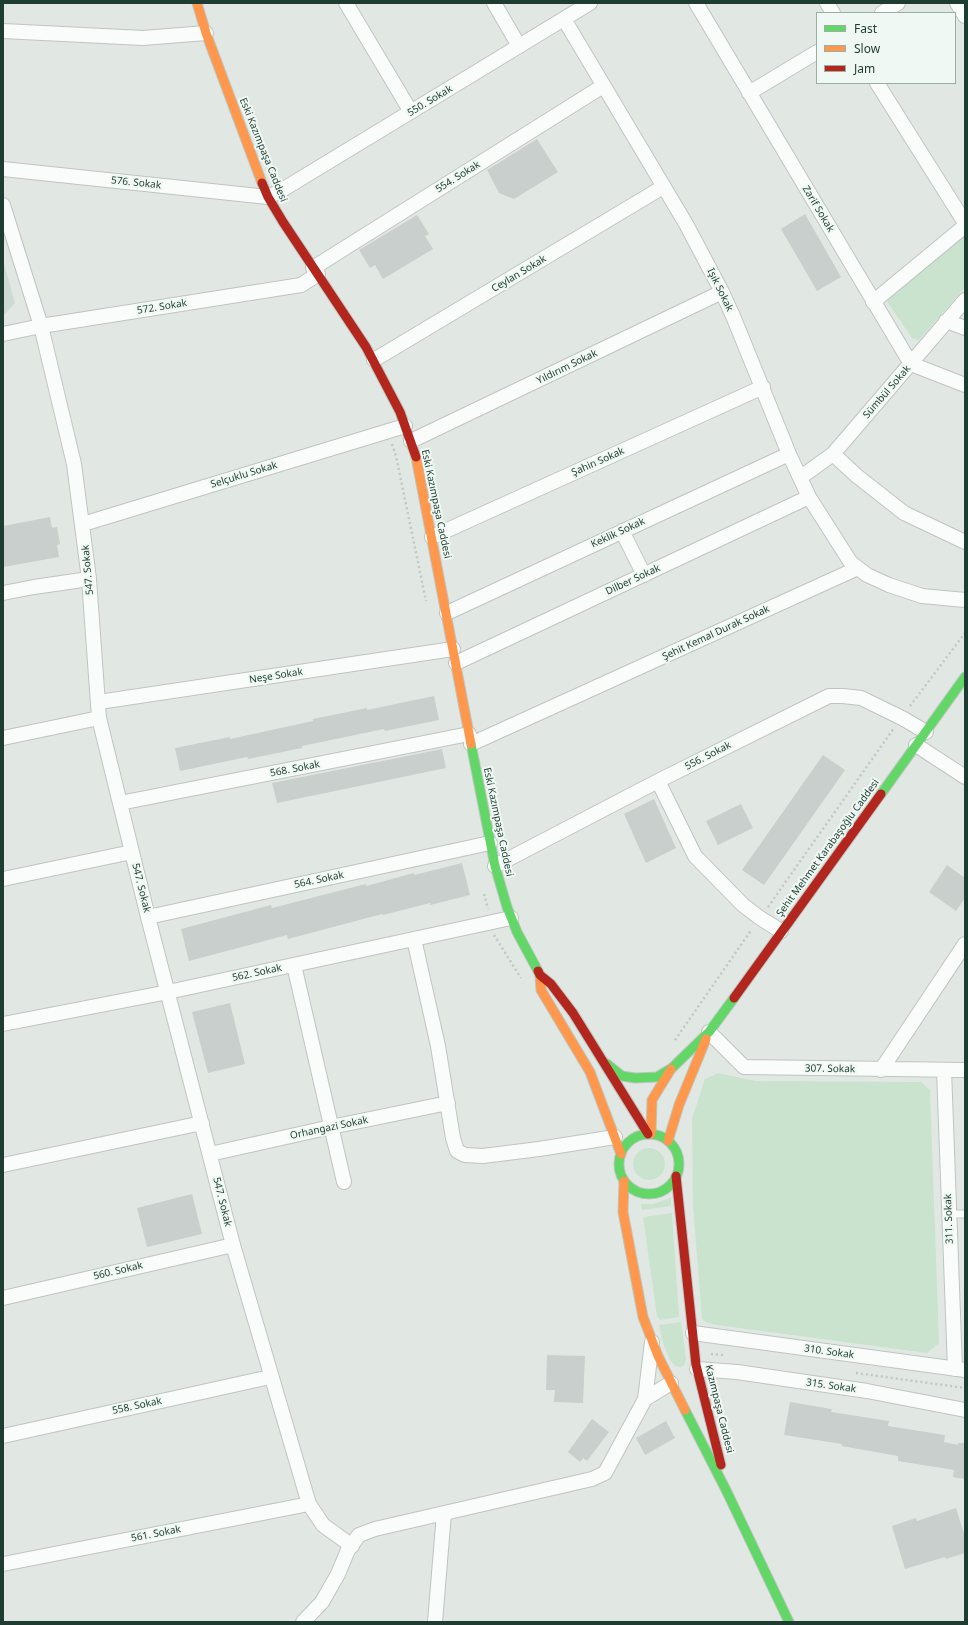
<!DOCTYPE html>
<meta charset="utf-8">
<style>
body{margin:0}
#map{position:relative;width:968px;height:1625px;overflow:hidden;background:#e1e8e4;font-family:"Noto Sans",sans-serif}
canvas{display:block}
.frame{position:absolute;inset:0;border:4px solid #1e3c32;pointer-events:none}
.legend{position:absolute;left:816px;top:12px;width:140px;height:72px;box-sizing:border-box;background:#eff8f2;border:1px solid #9bada5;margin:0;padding:5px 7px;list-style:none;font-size:12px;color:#1e3c32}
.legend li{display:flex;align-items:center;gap:8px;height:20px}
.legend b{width:20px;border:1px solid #9bada5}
</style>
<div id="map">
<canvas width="968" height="1625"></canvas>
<div class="frame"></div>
<ul class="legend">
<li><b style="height:5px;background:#63d668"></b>Fast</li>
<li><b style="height:5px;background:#ff974d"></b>Slow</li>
<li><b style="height:5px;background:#b3261e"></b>Jam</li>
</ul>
</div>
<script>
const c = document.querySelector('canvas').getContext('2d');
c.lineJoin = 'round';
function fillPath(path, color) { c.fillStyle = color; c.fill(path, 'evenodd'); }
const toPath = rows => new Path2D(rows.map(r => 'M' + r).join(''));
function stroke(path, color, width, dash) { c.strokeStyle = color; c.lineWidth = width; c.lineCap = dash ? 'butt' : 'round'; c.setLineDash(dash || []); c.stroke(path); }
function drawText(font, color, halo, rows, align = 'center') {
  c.font = font + ' "Noto Sans",sans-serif'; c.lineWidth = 4; c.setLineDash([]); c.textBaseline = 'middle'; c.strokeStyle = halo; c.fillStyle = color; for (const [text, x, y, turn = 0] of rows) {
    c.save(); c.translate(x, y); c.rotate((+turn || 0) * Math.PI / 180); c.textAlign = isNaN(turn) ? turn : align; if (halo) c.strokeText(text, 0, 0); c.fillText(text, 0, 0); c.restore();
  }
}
fillPath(toPath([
 [3,260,15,303,5,314,3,314]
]), '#cedad4');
fillPath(toPath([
 [965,233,965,287,919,340,912,338,888,303,887,297],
 [718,1073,756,1081,921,1082,930,1090,939,1343,927,1353,717,1325,708,1323,702,1319,693,1205,692,1119,705,1079],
 '633 1164a16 16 0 1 1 32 0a16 16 0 1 1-32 0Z',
 [671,1198,671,1206,642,1210,641,1204,653,1204],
 [672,1213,679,1317,660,1320,657,1316,643,1217],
 [681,1322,686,1359,684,1365,680,1367,675,1366,670,1360,664,1346,659,1325]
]), '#c9e3ce');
fillPath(toPath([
 [537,139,558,172,514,199,499,193,487,170],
 [805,214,841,277,817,291,781,229],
 [417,215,429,234,425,236,433,249,383,279,375,265,370,268,359,250],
 [50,517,52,528,57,527,60,544,57,545,59,557,3,567,3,526],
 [434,696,439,720,385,731,384,729,302,746,302,748,248,759,247,757,180,771,175,748,230,737,230,739,313,721,313,719,367,708,367,710],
 [442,749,446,768,277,803,272,783],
 [823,755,845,770,764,885,742,870],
 [654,799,676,848,646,863,624,814],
 [741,804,753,828,718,845,706,821],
 [462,863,470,895,430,905,430,903,383,915,382,914,288,939,287,935,189,961,181,929,271,905,272,908,366,884,366,886,414,873,414,875],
 [947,865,965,878,965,898,956,911,929,892],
 [230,1003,245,1064,208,1073,192,1012],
 [192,1194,202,1234,147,1247,137,1208],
 [547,1355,585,1356,583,1403,554,1402,555,1390,546,1390],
 [790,1402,832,1409,831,1412,889,1421,888,1426,945,1435,944,1442,958,1445,958,1443,965,1443,965,1479,953,1477,954,1470,898,1461,898,1456,842,1446,842,1444,784,1435],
 [592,1419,609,1432,587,1461,583,1458,580,1462,568,1452],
 [666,1421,675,1438,645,1455,636,1438],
 [956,1508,965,1537,965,1553,946,1559,945,1557,905,1569,892,1526,916,1518,917,1521]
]), '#c8cfcc');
const lane = toPath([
 [949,1214,965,1214]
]);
const street = toPath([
 [346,3,411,112],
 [494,3,519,46],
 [696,3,911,364,965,385],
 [827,3,833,13],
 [957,3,965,16],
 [882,13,898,3],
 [564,19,686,224,722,292,733,316,789,454,809,497,851,563,858,568],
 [3,31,143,38,206,33],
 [877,83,965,223],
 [749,93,817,52],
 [3,169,268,197,282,190,590,3],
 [3,205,41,326,74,464,89,579,99,718,148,917,233,1245,309,1504,323,1525,352,1546],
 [313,268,603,86],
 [873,302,965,226],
 [946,321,965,328],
 [3,334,41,326,301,285,318,274],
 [374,360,663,187],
 [411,441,722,292],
 [833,454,857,476,904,513,965,542],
 [801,477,833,454,965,300],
 [83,524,405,426],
 [622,531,644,575],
 [432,537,763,387],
 [3,593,34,587,89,579],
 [447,613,789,454],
 [456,663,809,497],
 [99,702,453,649],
 [3,738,99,718],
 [471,744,858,568,867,575,889,585,922,596,965,600],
 [916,745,965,777],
 [658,781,695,856,743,905,760,918,781,931],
 [120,803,469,734],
 [495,866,658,781,829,696,843,696,861,698,902,718,926,732],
 [3,879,132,852],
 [148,917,490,843],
 [414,939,438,1046,453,1138,457,1151,465,1155,483,1156,539,1149,615,1137],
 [294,965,344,1182],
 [3,1024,168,992,511,918],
 [709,1032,744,1067,965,1070],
 [881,1070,965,944],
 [944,1070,955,1369],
 [210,1154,331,1127,448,1103],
 [3,1165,202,1123],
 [3,1298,233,1245],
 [693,1333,965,1370],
 [652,1342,645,1399,671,1383],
 [697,1369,737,1372,867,1391,965,1410],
 [3,1436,270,1377],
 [3,1564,309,1504],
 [303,1622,322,1602,338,1574,348,1550,359,1535,375,1529,592,1479,605,1473,645,1399],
 [435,1622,444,1513]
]);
const fast = toPath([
 [471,744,495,866,507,907,517,932,538,971],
 [881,794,965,677],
 [607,1064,622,1076,635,1078,657,1077,672,1068,709,1032,734,998],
 '619 1164a30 30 0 1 1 60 0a30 30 0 1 1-60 0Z',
 [685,1410,726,1490,789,1622]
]);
const slow = toPath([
 [197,3,206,33,262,183],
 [416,457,471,744],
 [540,976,541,990,590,1072,621,1154],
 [651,1134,652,1100,671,1069],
 [668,1141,679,1105,706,1039],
 [624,1181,623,1212,643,1317,658,1356,685,1410]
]);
const jam = toPath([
 [262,183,268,197,283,222,366,347,400,412,416,457],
 [538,971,540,975,551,984,573,1013,648,1134],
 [734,998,881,794],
 [676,1176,696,1365,721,1465]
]);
stroke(lane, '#bec5c1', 9);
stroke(street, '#bec5c1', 16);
stroke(fast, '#bdc6c1', 11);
stroke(slow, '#bdc6c1', 11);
stroke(jam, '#bdc6c1', 11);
stroke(toPath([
 [392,444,396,456,426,601],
 [910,706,965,633],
 [484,894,488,909],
 [768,907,894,728],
 [494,935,521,978],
 [675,1040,752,929],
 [711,1354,724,1355],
 [856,1373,965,1388]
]), '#bfc8c5', 2.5, [2, 3]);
stroke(lane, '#fafcfb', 7);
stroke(street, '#fafcfb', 14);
stroke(fast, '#63d668', 9);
stroke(slow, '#ff974d', 9);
stroke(jam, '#b3261e', 9);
drawText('10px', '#1e3c32', '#eff8f2', [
 ["550. Sokak",430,101,-31],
 ["Eski Kazımpaşa Caddesi",263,150,68],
 ["554. Sokak",458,177,-32],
 ["576. Sokak",136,183,6],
 ["Zarif Sokak",818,209,59],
 ["Ceylan Sokak",519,274,-31],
 ["Işık Sokak",720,290,64],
 ["572. Sokak",162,307,-9],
 ["Yıldırım Sokak",567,367,-26],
 ["Sümbül Sokak",887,392,-49],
 ["Şahin Sokak",598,462,-24],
 ["Selçuklu Sokak",244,475,-17],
 ["Eski Kazımpaşa Caddesi",436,504,78],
 ["Keklik Sokak",618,533,-25],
 ["547. Sokak",88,570,-95],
 ["Dilber Sokak",633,580,-25],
 ["Şehit Kemal Durak Sokak",716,633,-25],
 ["Neşe Sokak",276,676,-9],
 ["556. Sokak",708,756,-27],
 ["568. Sokak",295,769,-11],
 ["Eski Kazımpaşa Caddesi",498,822,78],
 ["Şehit Mehmet Karabaşoğlu Caddesi",828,848,-54],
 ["564. Sokak",319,880,-12],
 ["547. Sokak",141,888,76],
 ["562. Sokak",257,973,-12],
 ["307. Sokak",830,1069,1],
 ["Orhangazi Sokak",329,1128,-12],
 ["547. Sokak",222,1202,76],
 ["311. Sokak",949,1219,-92],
 ["560. Sokak",118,1271,-13],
 ["310. Sokak",829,1352,8],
 ["315. Sokak",831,1386,8],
 ["558. Sokak",137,1406,-12],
 ["Kazımpaşa Caddesi",719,1409,76],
 ["561. Sokak",156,1534,-11]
]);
</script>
